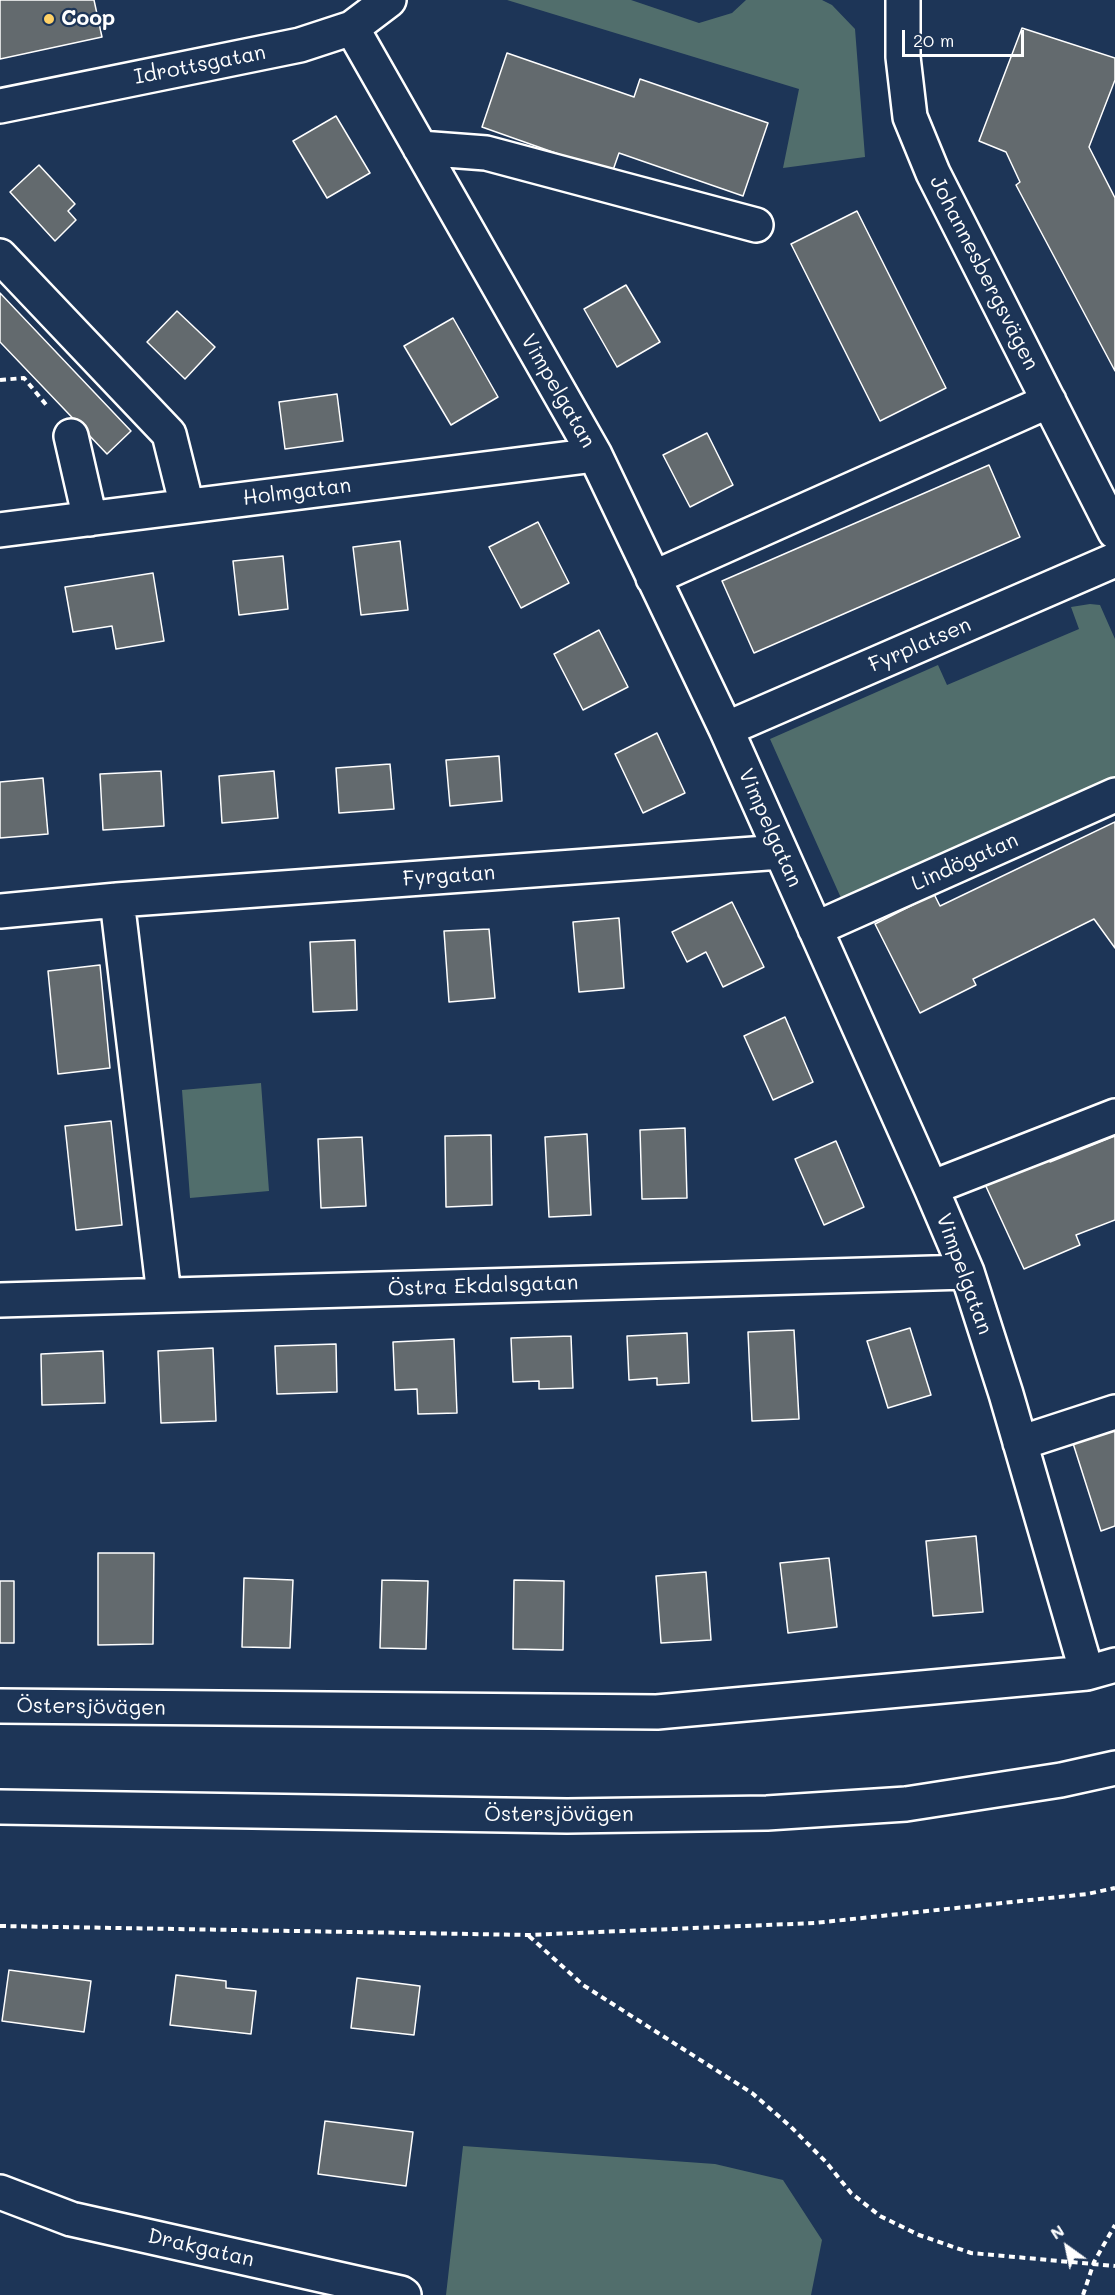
<!DOCTYPE html>
<meta charset="utf-8">
<style>
body{margin:0}
#map{position:relative;width:1115px;height:2295px;overflow:hidden;background:#1d3557;font-family:Mali,sans-serif}
canvas{display:block}
.north{position:absolute;left:1037px;top:2217px;width:60px;height:60px;-webkit-text-stroke:4px #1d3557;paint-order:stroke;rotate:327deg;font-size:16px;font-weight:700;line-height:24px;text-align:center;color:#fff}
.north::after{content:'';display:block;margin:auto;width:21px;height:27px;background:#fff;clip-path:polygon(50% 0,100% 100%,50% 72%,0 100%)}
.scale{position:absolute;left:902px;top:30px;width:122px;height:27px;box-sizing:border-box;border:3px solid #fff;border-top:0;padding-left:8px;font-size:18px;line-height:21px;white-space:nowrap;color:#fff;-webkit-text-stroke:4px #1d3557;paint-order:stroke}
</style>
<div id="map">
<canvas width="1115" height="2295"></canvas>
<div class="north">N</div>
<div class="scale">20 m</div>
</div>
<script>
const c = document.querySelector('canvas').getContext('2d');
c.lineJoin = 'round';
function fillPath(path, color) { c.fillStyle = color; c.fill(path, 'evenodd'); }
const toPath = rows => new Path2D(rows.map(r => 'M' + r).join(''));
function stroke(path, color, width, dash) { c.strokeStyle = color; c.lineWidth = width; c.lineCap = dash ? 'butt' : 'round'; c.setLineDash(dash || []); c.stroke(path); }
function drawText(font, color, halo, rows, align = 'center') {
  c.font = font + ' Mali,sans-serif'; c.lineWidth = 4.5; c.setLineDash([]); c.textBaseline = 'middle'; c.strokeStyle = halo; c.fillStyle = color; for (const [text, x, y, turn = 0] of rows) {
    c.save(); c.translate(x, y); c.rotate((+turn || 0) * Math.PI / 180); c.textAlign = isNaN(turn) ? turn : align; if (halo) c.strokeText(text, 0, 0); c.fillText(text, 0, 0); c.restore();
  }
}
fillPath(toPath([
 [507,0,631,0,699,23,732,13,746,0,822,0,832,5,855,29,865,157,783,168,799,89],
 [1090,604,1100,605,1115,639,1115,781,841,898,770,739,938,665,947,685,1079,629,1071,607],
 [261,1083,269,1191,190,1198,182,1090],
 [463,2146,715,2164,783,2180,822,2240,811,2295,446,2295]
]), '#516e6c');
const building = toPath([
 [0,0,94,0,102,37,0,59,0,0],
 [1022,28,1115,58,1115,80,1089,147,1115,198,1115,371,1016,185,1020,182,1006,152,979,141,1022,28],
 [507,53,634,97,640,79,768,123,743,196,619,153,612,173,482,127,507,53],
 [336,116,370,173,327,198,293,141,336,116],
 [39,165,75,204,68,211,76,220,55,241,10,192,39,165],
 [857,211,946,388,880,421,791,244,857,211],
 [626,285,660,342,617,367,584,309,626,285],
 [0,293,131,431,107,454,0,342,0,293],
 [177,311,215,347,185,379,147,342,177,311],
 [453,318,498,397,451,425,404,346,453,318],
 [337,394,343,441,285,449,279,402,337,394],
 [707,433,733,485,690,507,663,455,707,433],
 [989,465,1020,537,754,653,722,581,989,465],
 [538,522,569,583,521,608,489,547,538,522],
 [400,541,408,610,361,615,353,547,400,541],
 [283,556,288,609,239,615,233,561,283,556],
 [153,573,164,641,116,649,112,626,73,632,65,587,153,573],
 [599,630,628,687,583,710,554,654,599,630],
 [657,733,685,793,643,813,615,754,657,733],
 [499,756,502,801,450,806,446,760,499,756],
 [390,764,394,809,339,813,336,768,390,764],
 [161,771,164,826,103,830,100,774,161,771],
 [274,771,278,818,222,823,219,776,274,771],
 [43,778,48,834,0,838,0,782,43,778],
 [1115,822,1115,948,1094,919,973,979,976,985,920,1013,875,924,934,894,940,906,1115,822],
 [732,902,764,967,723,987,706,952,687,962,672,932,732,902],
 [619,918,624,988,579,992,573,922,619,918],
 [489,929,495,998,449,1002,444,931,489,929],
 [355,940,357,1010,313,1012,310,942,355,940],
 [100,965,110,1068,58,1074,48,971,100,965],
 [785,1017,813,1082,773,1100,744,1036,785,1017],
 [111,1121,122,1225,76,1230,65,1126,111,1121],
 [685,1128,687,1198,642,1199,640,1130,685,1128],
 [587,1134,591,1215,549,1217,545,1137,587,1134],
 [491,1135,492,1205,446,1207,445,1136,491,1135],
 [1115,1136,1115,1220,1076,1235,1080,1245,1024,1269,983,1180,1046,1154,1050,1162,1115,1136],
 [362,1137,366,1206,321,1208,318,1139,362,1137],
 [836,1141,864,1207,824,1225,795,1159,836,1141],
 [910,1328,931,1395,888,1408,867,1341,910,1328],
 [794,1330,799,1419,752,1421,748,1332,794,1330],
 [687,1333,689,1383,657,1385,657,1378,629,1380,627,1336,687,1333],
 [571,1336,573,1388,539,1389,539,1381,513,1382,511,1338,571,1336],
 [454,1339,457,1413,418,1414,417,1389,395,1390,393,1342,454,1339],
 [336,1344,337,1392,277,1394,275,1346,336,1344],
 [213,1348,216,1421,161,1423,158,1351,213,1348],
 [103,1351,105,1403,42,1405,41,1354,103,1351],
 [1115,1424,1115,1526,1101,1531,1071,1437,1115,1424],
 [976,1536,983,1612,933,1616,926,1541,976,1536],
 [98,1553,154,1553,153,1644,98,1645,98,1553],
 [829,1558,837,1627,788,1633,780,1563,829,1558],
 [706,1572,711,1640,661,1643,656,1576,706,1572],
 [244,1578,293,1580,290,1648,242,1647,244,1578],
 [382,1580,428,1581,426,1649,380,1648,382,1580],
 [514,1580,564,1581,563,1650,513,1649,514,1580],
 [0,1581,14,1581,14,1643,0,1643,0,1581],
 [9,1970,91,1981,84,2032,2,2021,9,1970],
 [176,1975,226,1981,226,1988,256,1991,251,2034,170,2025,176,1975],
 [357,1978,420,1986,414,2035,351,2028,357,1978],
 [325,2121,413,2132,406,2186,318,2174,325,2121]
]);
fillPath(building, '#636a6e');
stroke(building, '#fff', 1.5);
const minor = toPath([
 [903,0,903,57,910,117,933,173,1115,532],
 [352,28,595,455,726,729,781,852,931,1188,967,1272,1006,1394,1087,1673],
 [0,106,300,45,352,28,389,0],
 [420,148,486,153,756,225],
 [0,256,169,434,187,506],
 [71,436,90,519],
 [0,530,595,455],
 [653,578,1049,401],
 [726,729,1115,560],
 [117,900,164,1295],
 [0,911,117,900,781,852],
 [815,929,1115,795],
 [931,1188,1115,1116],
 [0,1300,967,1272],
 [1020,1443,1115,1412],
 [0,1706,657,1712,1087,1673,1115,1665],
 [0,2192,71,2219,401,2293,404,2295]
]);
const major = toPath([
 [0,1807,567,1816,767,1813,906,1804,1061,1780,1115,1768]
]);
stroke(minor, '#fff', 38);
stroke(major, '#fff', 38);
stroke(toPath([
 [0,380,24,378,48,407],
 [0,1926,528,1935,815,1923,1087,1894,1115,1888],
 [529,1936,583,1985,752,2093,790,2126,826,2162,851,2193,880,2216,919,2235,971,2253,1115,2266],
 [1083,2295,1094,2262,1115,2225]
]), '#fff', 4, [6, 4.5]);
stroke(minor, '#1d3557', 33);
stroke(major, '#1d3557', 33);
for (const [x, y, r, color] of [
 [49,19,6,"#ffd166"]
]) { const dot = new Path2D(); dot.arc(x, y, r, 0, 2 * Math.PI); c.fillStyle = color; c.fill(dot); stroke(dot, '#1d3557', 2); }
drawText('bold 21px', '#fff', '#1d3557', [
 ["Coop",61,19]
], 'left');
drawText('21px', '#fff', '#1d3557', [
 ["Idrottsgatan",200,65,-11],
 ["Johannesbergsvägen",984,273,63],
 ["Vimpelgatan",558,391,60],
 ["Holmgatan",297,492,-7],
 ["Fyrplatsen",920,645,-23],
 ["Vimpelgatan",770,828,66],
 ["Lindögatan",965,862,-24],
 ["Fyrgatan",449,876,-4],
 ["Vimpelgatan",964,1274,70],
 ["Östra Ekdalsgatan",483,1286,-2],
 ["Östersjövägen",91,1707,1],
 ["Östersjövägen",559,1815],
 ["Drakgatan",201,2248,13]
]);
</script>
